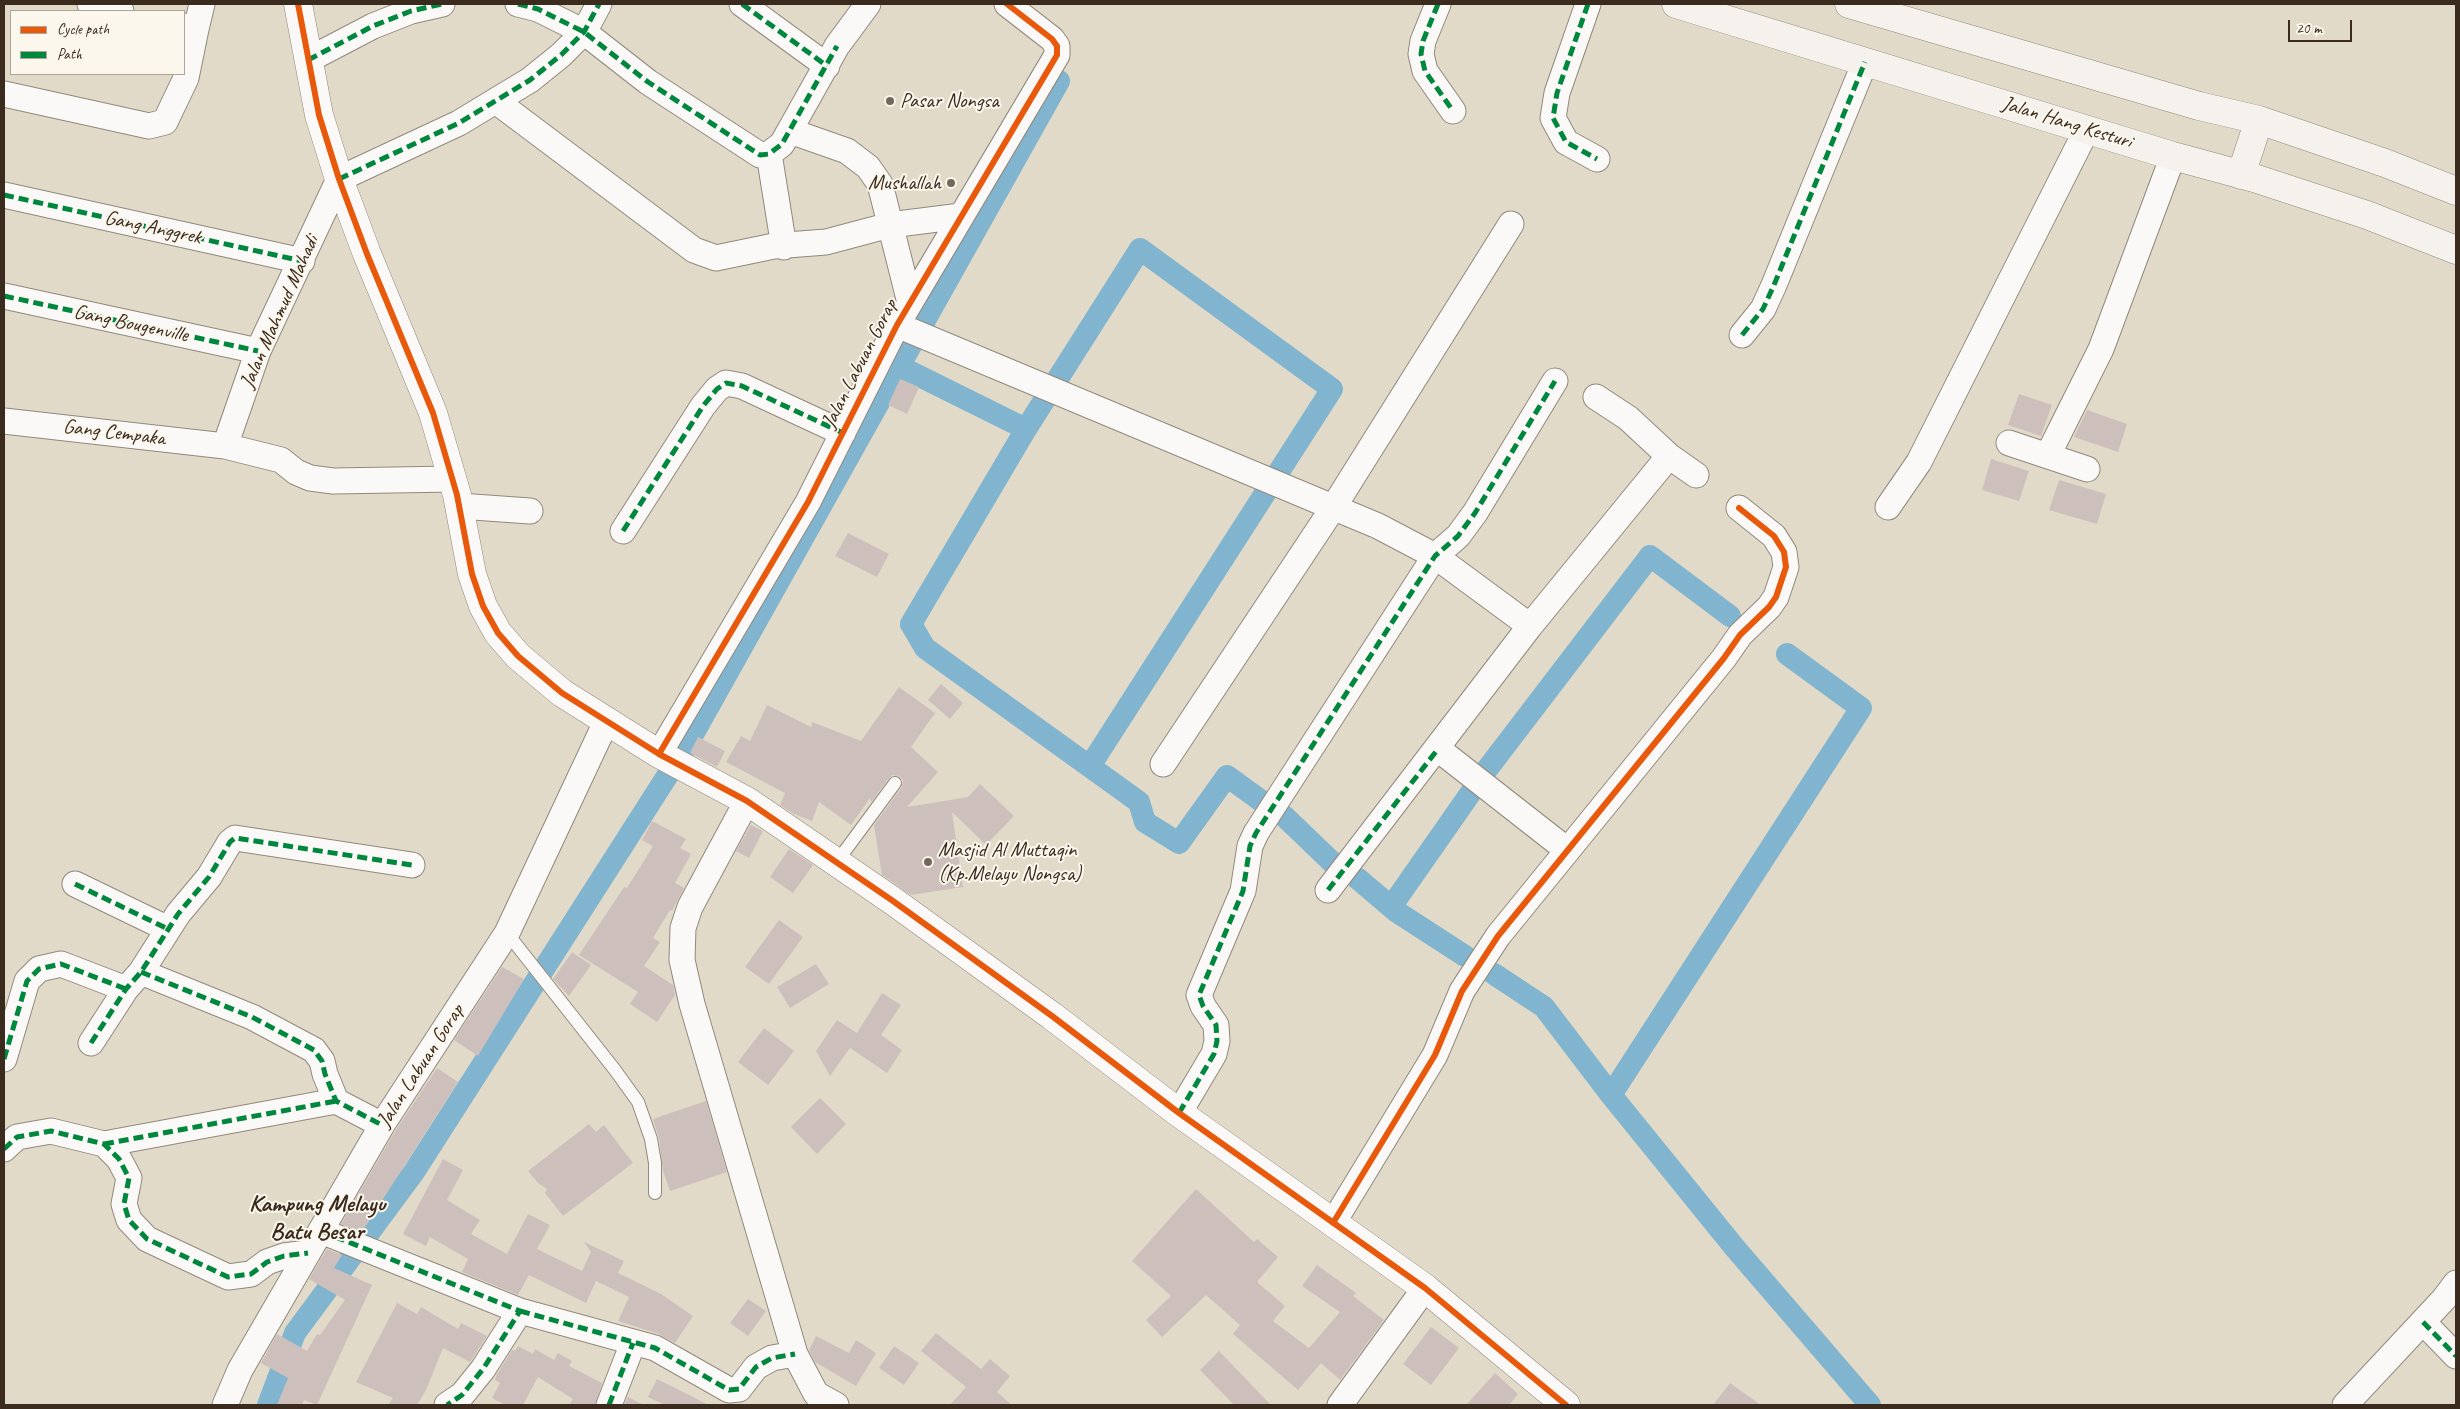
<!DOCTYPE html>
<style>
body{margin:0}
#map{position:relative;width:2460px;height:1409px;overflow:hidden;background:#e2dac8;font-family:Caveat,sans-serif}
canvas{display:block}
.frame{position:absolute;inset:0;border:5px solid #3b2a1e;pointer-events:none}
.legend{position:absolute;left:10px;top:10px;width:175px;height:65px;box-sizing:border-box;background:#fbf7ec;border:1px solid #aea59a;margin:0;padding:6px 9px;list-style:none;font-size:15px;color:#3b2a1e}
.legend li{display:flex;align-items:center;gap:10px;height:25px}
.legend b{width:25px;border:1px solid #aea59a}
.scale{position:absolute;left:2288px;top:20px;width:64px;height:22px;box-sizing:border-box;border:2px solid #3b2a1e;border-top:0;padding-left:6px;font-size:15px;line-height:18px;white-space:nowrap;color:#3b2a1e;-webkit-text-stroke:4px #fbf7ec;paint-order:stroke}
</style>
<div id="map">
<canvas width="2460" height="1409"></canvas>
<div class="frame"></div>
<ul class="legend">
<li><b style="height:6px;background:#e8590c"></b>Cycle path</li>
<li><b style="height:6px;background:#00873e"></b>Path</li>
</ul>
<div class="scale">20 m</div>
</div>
<script>
const c = document.querySelector('canvas').getContext('2d');
c.lineJoin = 'round';
const toPath = rows => new Path2D(rows.map(r => 'M' + r).join(''));
function stroke(path, color, width, dash) { c.strokeStyle = color; c.lineWidth = width; c.lineCap = dash ? 'butt' : 'round'; c.setLineDash(dash || []); c.stroke(path); }
function fillPath(path, color) { c.fillStyle = color; c.fill(path, 'evenodd'); }
function drawText(font, color, halo, rows, align = 'center') {
  c.font = font + ' Caveat,sans-serif'; c.lineWidth = 4; c.setLineDash([]); c.textBaseline = 'middle'; c.strokeStyle = halo; c.fillStyle = color; for (const [text, x, y, turn = 0] of rows) {
    c.save(); c.translate(x, y); c.rotate((+turn || 0) * Math.PI / 180); c.textAlign = isNaN(turn) ? turn : align; if (halo) c.strokeText(text, 0, 0); c.fillText(text, 0, 0); c.restore();
  }
}
stroke(toPath([
 [899,366,1026,429,911,624,925,648,1139,802,1145,822,1179,843,1227,776,1260,800],
 [1026,429,1140,249,1332,389,1090,766],
 [1485,772,1650,556,1730,616],
 [1284,816,1335,865],
 [1357,878,1397,912,1465,956],
 [1391,907,1472,791],
 [1494,974,1544,1007,1611,1095,1735,1248,1870,1405],
 [1611,1095,1861,708,1787,654],
 [268,1405,295,1333,414,1172,687,745,1059,81]
]), '#81b4ce', 22);
fillPath(toPath([
 [900,379,919,387,907,414,888,405],
 [2019,394,2052,405,2041,436,2008,425],
 [2087,410,2127,424,2118,452,2074,437],
 [1991,459,2029,471,2019,501,1982,490],
 [2059,480,2106,494,2097,524,2049,510],
 [848,533,889,554,877,577,835,556],
 [941,684,963,703,950,719,928,700],
 [899,687,935,713,911,747,938,772,907,807,968,797,980,784,1014,816,986,845,952,812,963,887,911,895,882,875,874,825,902,787,903,780,899,776,892,775,889,778,871,802,870,798,851,825,819,802,812,821,794,814,780,805,785,793,726,762,741,736,750,741,767,705,811,727,812,722,861,741],
 [698,737,725,751,717,767,690,753],
 [652,821,686,839,680,848,691,854,675,883,684,888,672,911,670,910,653,938,660,942,644,966,673,985,675,995,657,1022,630,1004,638,992,579,955,624,887,627,888,653,846,642,840],
 [751,825,763,831,749,858,736,851],
 [789,849,813,865,793,893,770,877],
 [779,920,803,937,769,984,745,967],
 [572,952,591,965,569,996,553,979],
 [816,964,829,984,790,1008,777,987],
 [502,967,524,979,478,1056,454,1040],
 [882,993,901,1005,881,1035,902,1050,887,1073,850,1048,830,1076,816,1051,837,1020,857,1033],
 [764,1028,794,1051,768,1085,738,1062],
 [437,1068,458,1082,362,1232,341,1224,394,1133],
 [820,1098,846,1124,817,1154,791,1127],
 [706,1101,727,1172,670,1191,663,1171,659,1138,653,1119],
 [589,1124,596,1132,604,1125,633,1163,563,1216,545,1193,547,1189,538,1183,528,1171],
 [443,1159,463,1170,447,1200,480,1220,471,1234,507,1254,528,1214,550,1225,537,1249,582,1271,591,1252,584,1242,624,1261,618,1273,661,1294,693,1316,675,1343,659,1334,618,1321,629,1297,596,1281,586,1303,529,1275,518,1295,462,1272,468,1259,430,1237,426,1246,403,1234],
 [1196,1189,1254,1242,1257,1239,1278,1257,1257,1282,1285,1306,1273,1321,1309,1348,1340,1312,1302,1286,1317,1265,1356,1293,1353,1296,1384,1320,1340,1380,1321,1363,1298,1390,1233,1334,1240,1325,1206,1295,1162,1337,1146,1320,1171,1296,1132,1261],
 [327,1249,342,1255,334,1268,372,1285,317,1405,304,1400,302,1405,277,1405,288,1378,261,1363,277,1334,307,1351,317,1334,320,1335,345,1300,309,1279],
 [748,1299,766,1311,748,1336,730,1323],
 [397,1303,417,1314,421,1307,458,1329,461,1323,487,1336,470,1362,443,1348,426,1390,417,1405,388,1405,393,1398,356,1382],
 [1431,1327,1459,1348,1431,1385,1403,1364],
 [936,1333,981,1369,990,1359,1010,1376,997,1392,1012,1405,950,1405,966,1387,921,1351],
 [816,1336,849,1353,856,1340,876,1353,856,1386,815,1362,809,1350],
 [518,1346,533,1354,535,1349,554,1360,558,1353,572,1361,569,1366,602,1383,595,1405,569,1405,573,1399,538,1377,523,1405,505,1405,492,1398,500,1383,495,1380,496,1376,512,1350,515,1351],
 [894,1346,919,1363,904,1385,879,1368],
 [1219,1351,1271,1405,1234,1405,1200,1370],
 [1495,1373,1518,1394,1509,1405,1466,1405],
 [657,1379,709,1405,665,1405,648,1397],
 [1730,1383,1761,1405,1713,1405],
 [628,1397,644,1405,624,1405]
]), '#cdc0bc');
const service = toPath([
 [836,863,895,783],
 [507,933,615,1070,638,1102,651,1139,655,1163,655,1193]
]);
const minor = toPath([
 [90,4,121,11],
 [518,4,538,9,584,32,648,82,760,155,769,154,782,144,837,46,868,4],
 [742,4,827,66],
 [1438,4,1423,41,1421,54,1425,71,1453,111],
 [1588,4,1557,93,1553,118,1566,142,1597,159],
 [184,26,196,29,202,4],
 [308,60,373,26,411,11,442,4],
 [4,94,149,126,165,122,186,78,196,29],
 [497,102,694,250,716,258,774,246,826,242,890,225,961,216],
 [790,131,847,151,868,167,880,184,910,303],
 [769,154,784,247],
 [4,195,302,261],
 [4,296,258,351],
 [897,325,1378,526,1435,556,1530,626],
 [1742,335,1763,309,1774,285,1865,62],
 [1596,397,1628,418,1669,456,1696,475],
 [4,421,225,446,281,460,296,472,310,478,333,481,453,479],
 [2009,443,2087,469],
 [225,446,258,351,339,179,459,123,530,80,561,55,584,32,599,4],
 [2048,455,2101,349,2173,156],
 [459,506,530,511],
 [1888,507,1919,462,2087,129],
 [623,531,703,406,717,389,726,383,742,386,843,433],
 [1438,749,1567,850],
 [659,754,808,502,897,325,1057,55,1057,46,1052,39,1007,4],
 [1163,764,1333,508,1511,224],
 [747,801,690,907,683,928,682,960,692,1004,795,1354,816,1394,836,1405],
 [75,884,168,929],
 [1328,890,1530,626,1669,456],
 [141,972,252,1017,314,1050,322,1061,325,1074,336,1101,382,1125],
 [91,1043,126,989,141,972,178,914,209,877,230,842,235,838,412,865],
 [4,1059,27,981,39,969,61,964,126,989],
 [1179,1113,1214,1054,1217,1041,1216,1025,1203,1006,1199,995,1243,891,1250,846,1256,833,1435,556,1458,536,1475,513,1555,381],
 [104,1144,336,1101],
 [4,1149,17,1137,51,1131,104,1144,119,1159,129,1178,124,1204,129,1220,147,1239,228,1277,251,1274,267,1262,284,1256,308,1253],
 [1333,1223,1435,1055,1462,991,1498,936,1724,658,1740,635,1769,607,1776,597,1786,567,1784,552,1774,536,1739,508],
 [321,1231,520,1311,483,1369,462,1395,447,1405],
 [520,1311,655,1348,729,1390,739,1389,756,1367,772,1358,795,1354],
 [2423,1322,2456,1356],
 [225,1405,240,1370,382,1125,507,933,606,722],
 [609,1405,633,1343],
 [1340,1405,1425,1288],
 [2345,1405,2444,1299,2456,1283]
]);
const tertiary = toPath([
 [298,4,319,115,339,179,367,254,433,413,457,495,472,574,483,606,498,633,518,656,562,693,659,754,747,801,893,901,1052,1016,1179,1113,1425,1288,1566,1405]
]);
const secondary = toPath([
 [1676,4,2173,156,2254,178,2367,215,2456,250],
 [1849,4,2199,106,2259,120,2385,163,2456,191],
 [2241,175,2259,120]
]);
stroke(service, '#90897d', 14);
stroke(minor, '#90897d', 27);
stroke(tertiary, '#90897d', 29);
stroke(secondary, '#90897d', 29);
stroke(service, '#fbf9f7', 12);
stroke(minor, '#fbf9f7', 25);
stroke(tertiary, '#fbf9f7', 28);
stroke(secondary, '#f5f1ec', 28);
stroke(toPath([
 [518,4,538,9,584,32,648,82,760,155,769,154,782,144,837,46],
 [742,4,827,66],
 [1438,4,1423,41,1421,54,1425,71,1453,111],
 [1588,4,1557,93,1553,118,1566,142,1597,159],
 [308,60,373,26,411,11,442,4],
 [339,179,459,123,530,80,561,55,584,32,599,4],
 [4,195,302,261],
 [4,296,258,351],
 [1742,335,1763,309,1774,285,1865,62],
 [623,531,703,406,717,389,726,383,742,386,843,433],
 [75,884,168,929],
 [1328,890,1438,749],
 [141,972,252,1017,314,1050,322,1061,325,1074,336,1101,382,1125],
 [91,1043,126,989,141,972,178,914,209,877,230,842,235,838,412,865],
 [4,1059,27,981,39,969,61,964,126,989],
 [1179,1113,1214,1054,1217,1041,1216,1025,1203,1006,1199,995,1243,891,1250,846,1256,833,1435,556,1458,536,1475,513,1555,381],
 [104,1144,336,1101],
 [4,1149,17,1137,51,1131,104,1144,119,1159,129,1178,124,1204,129,1220,147,1239,228,1277,251,1274,267,1262,284,1256,308,1253],
 [321,1231,520,1311,483,1369,462,1395,447,1405],
 [520,1311,655,1348,729,1390,739,1389,756,1367,772,1358,795,1354],
 [2423,1322,2456,1356],
 [609,1405,633,1343]
]), '#00873e', 5, [10, 5]);
stroke(toPath([
 [298,4,319,115,339,179,367,254,433,413,457,495,472,574,483,606,498,633,518,656,562,693,659,754,747,801,893,901,1052,1016,1179,1113,1425,1288,1566,1405],
 [659,754,808,502,897,325,1057,55,1057,46,1052,39,1007,4],
 [1333,1223,1435,1055,1462,991,1498,936,1724,658,1740,635,1769,607,1776,597,1786,567,1784,552,1774,536,1739,508]
]), '#e8590c', 6);
for (const [x, y, r, color] of [
 [890,101,5,"#75685a"],
 [951,183,5,"#75685a"],
 [928,862,5,"#75685a"]
]) { const dot = new Path2D(); dot.arc(x, y, r, 0, 2 * Math.PI); c.fillStyle = color; c.fill(dot); stroke(dot, '#fbf7ec', 2); }
drawText('21px', '#3b2a1e', '#fbf7ec', [
 ["Pasar Nongsa",900,101],
 ["Mushallah",941,183,"right"],
 ["Masjid Al Muttaqin",938,850],
 ["(Kp.Melayu Nongsa)",938,874]
], 'left');
drawText('21px', '#3b2a1e', '#fbf7ec', [
 ["Jalan Hang Kesturi",2067,123,17],
 ["Gang Anggrek",153,228,12],
 ["Jalan Mahmud Mahadi",280,312,-66],
 ["Gang Bougenville",131,324,12],
 ["Jalan Labuan Gorap",860,364,-63],
 ["Gang Cempaka",114,433,7],
 ["Jalan Labuan Gorap",421,1066,-57]
]);
drawText('bold 24px', '#3b2a1e', '#fbf7ec', [
 ["Kampung Melayu",317,1205],
 ["Batu Besar",317,1233]
]);
</script>
